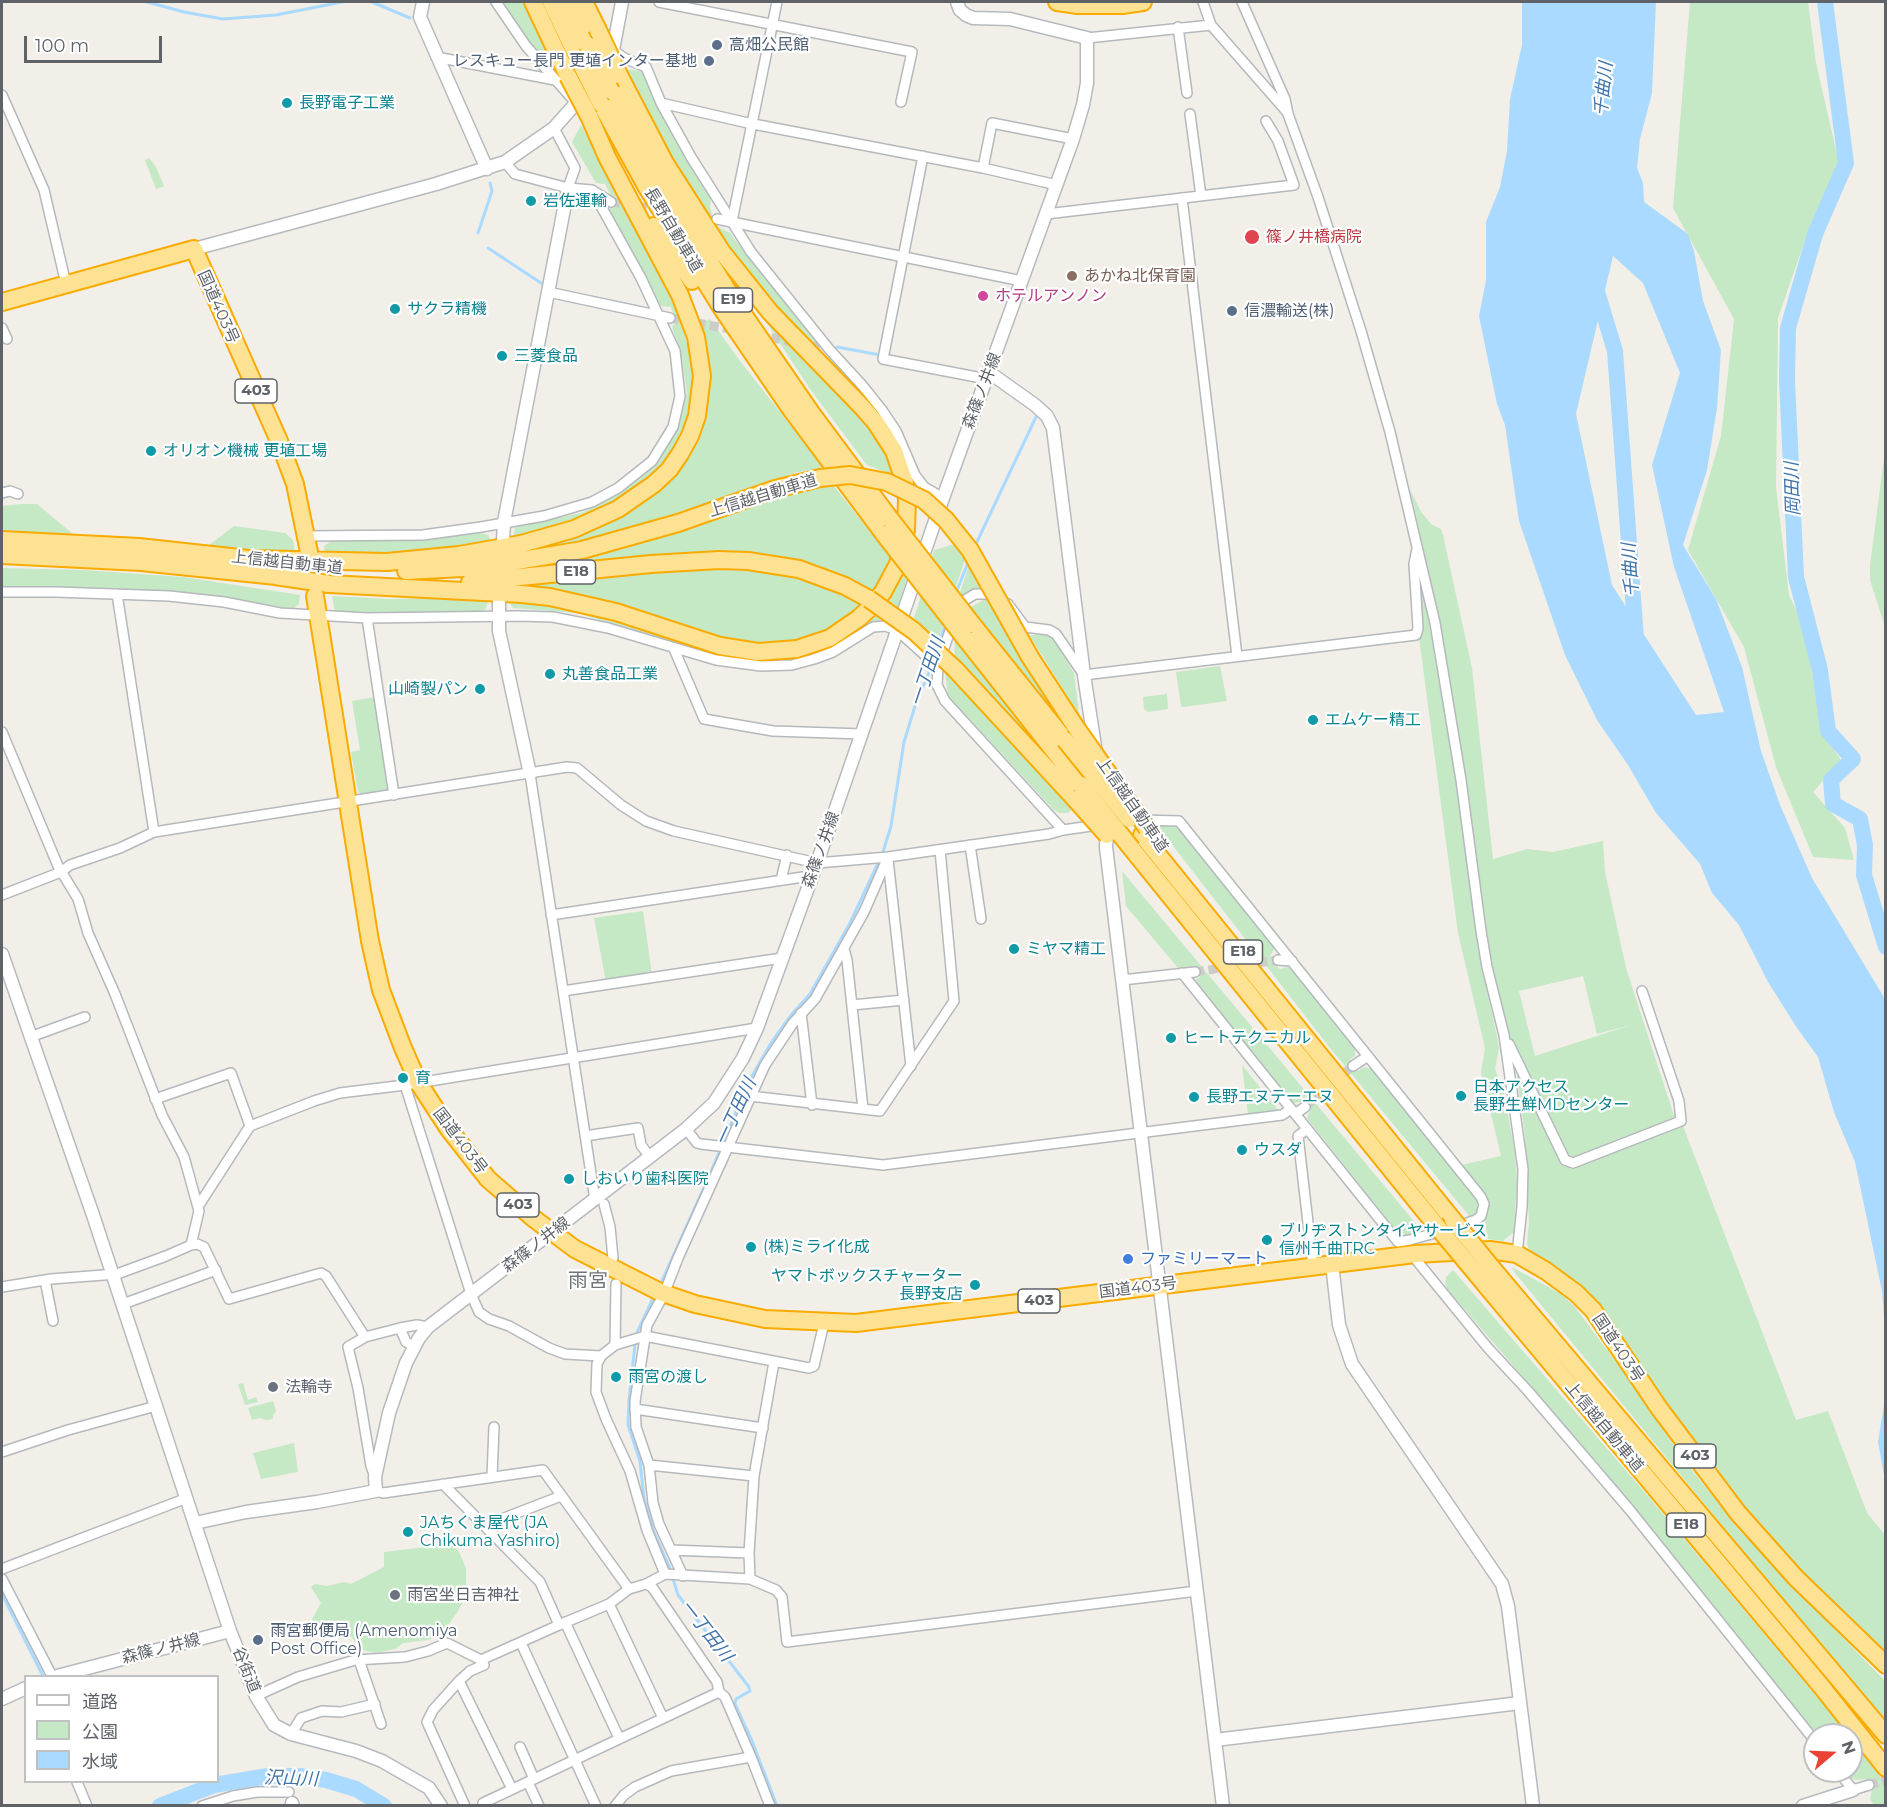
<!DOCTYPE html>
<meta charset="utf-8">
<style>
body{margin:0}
#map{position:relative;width:1887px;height:1807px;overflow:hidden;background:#f1efe8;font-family:Montserrat,"Noto Sans JP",sans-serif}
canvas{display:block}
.frame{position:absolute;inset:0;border:3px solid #5f6368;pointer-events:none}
.legend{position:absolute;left:24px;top:1675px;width:195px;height:108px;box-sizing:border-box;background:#fff;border:2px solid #bfc1c3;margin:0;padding:8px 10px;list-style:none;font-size:18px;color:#5f6368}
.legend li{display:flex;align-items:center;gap:12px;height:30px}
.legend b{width:30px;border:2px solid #bfc1c3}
.north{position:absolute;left:1803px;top:1723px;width:60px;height:60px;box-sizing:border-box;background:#fff;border:2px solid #bfc1c3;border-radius:50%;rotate:71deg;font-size:16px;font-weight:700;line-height:24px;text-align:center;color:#5f6368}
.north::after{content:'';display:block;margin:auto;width:21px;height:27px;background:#ea4335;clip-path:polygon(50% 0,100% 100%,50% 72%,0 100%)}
.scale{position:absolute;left:24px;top:36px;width:138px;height:27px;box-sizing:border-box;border:3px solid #5f6368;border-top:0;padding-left:8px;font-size:18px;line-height:21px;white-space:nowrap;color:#5f6368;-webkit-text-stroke:4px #fff;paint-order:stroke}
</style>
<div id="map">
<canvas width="1887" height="1807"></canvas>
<div class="frame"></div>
<ul class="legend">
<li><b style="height:8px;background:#fff"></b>道路</li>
<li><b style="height:16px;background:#c5e8c5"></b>公園</li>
<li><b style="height:16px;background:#aadaff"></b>水域</li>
</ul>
<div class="north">N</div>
<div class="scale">100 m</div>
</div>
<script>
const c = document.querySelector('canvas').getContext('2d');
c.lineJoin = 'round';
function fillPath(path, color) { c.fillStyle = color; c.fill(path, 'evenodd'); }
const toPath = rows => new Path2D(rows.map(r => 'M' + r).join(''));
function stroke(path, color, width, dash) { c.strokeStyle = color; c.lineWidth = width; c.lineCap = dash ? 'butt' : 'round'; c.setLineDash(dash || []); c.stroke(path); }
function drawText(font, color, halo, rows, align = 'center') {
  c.font = font + ' Montserrat,"Noto Sans JP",sans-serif'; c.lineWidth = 4.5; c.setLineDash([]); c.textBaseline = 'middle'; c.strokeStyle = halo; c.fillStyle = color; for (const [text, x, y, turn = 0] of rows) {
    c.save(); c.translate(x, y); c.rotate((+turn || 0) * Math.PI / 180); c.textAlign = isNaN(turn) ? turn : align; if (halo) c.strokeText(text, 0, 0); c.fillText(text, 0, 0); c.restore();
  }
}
fillPath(toPath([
 [502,2,525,2,565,85,526,39,523,32,512,20],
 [1690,2,1808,2,1816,63,1839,163,1811,223,1778,318,1776,487,1789,595,1800,618,1810,659,1821,731,1841,760,1813,792,1845,828,1854,860,1813,857,1776,767,1744,647,1688,550,1721,436,1734,319,1673,208],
 [626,69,641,71,688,161,711,199,710,207,715,225,730,233,755,266,814,337,820,353,833,359,874,408,843,380,746,273,700,205,661,139],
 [581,125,670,293,688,346,694,390,687,428,670,458,644,485,624,500,571,524,513,538,515,527,581,513,617,495,657,464,674,435,687,393,681,354,672,327,676,322,671,307,661,306,609,212,612,198,605,184,596,183,572,142],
 [149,158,156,167,164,186,156,189,145,160],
 [753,302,866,421,891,461,896,476,867,465,810,389],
 [710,319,740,361,824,468,798,472,595,540,524,551,596,528,629,512,643,503,674,476,697,434,696,327],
 [1885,450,1886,627,1885,627,1870,580,1870,565],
 [828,485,833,485,892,559,875,595,790,561,489,574,749,503,815,486],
 [1410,489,1421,512,1432,525,1441,529,1443,535,1472,668,1493,859,1527,849,1553,852,1603,841,1605,872,1626,968,1675,1119,1573,1158,1568,1156,1508,1039,1486,937,1465,781,1439,618],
 [1583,976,1597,1034,1631,1025,1535,1056,1519,991],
 [21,504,37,504,73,534,2,531,2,506],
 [234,526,285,533,293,540,295,553,208,546],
 [478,532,488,535,491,541,459,549,383,556,325,555,324,546,335,539],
 [955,544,965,559,955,590,931,560,934,550],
 [969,565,985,590,971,590,960,597,959,595],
 [2,568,84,570,183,577,300,595,299,604,293,609,230,598,183,593,86,588,2,587],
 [673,570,765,570,804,579,849,596,865,607,824,636,763,647,721,640,510,587],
 [903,571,907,578,897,610,886,603],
 [1418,571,1429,623,1457,787,1477,943,1497,1037,1499,1048,1495,1069,1505,1098,1515,1154,1517,1182,1514,1232,1503,1241,1488,1239,1485,1223,1488,1205,1461,1165,1501,1156,1481,1072,1485,1048,1458,933,1419,637],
 [332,596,389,599,471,598,488,602,485,610,473,614,389,615,335,613],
 [921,596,943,624,937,644,912,624],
 [522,600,591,611,686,642,682,644,577,613,513,608,510,603],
 [983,600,989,600,1071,732,969,608],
 [874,613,883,618,837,644,804,656,778,661,777,659,798,655],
 [1029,635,1047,635,1056,641,1074,673,1079,714],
 [955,638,1024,728,1022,730,954,659],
 [1220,666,1227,701,1183,707,1181,706,1176,672],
 [945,673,999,727,1072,809,1068,813,1059,813,1053,809,948,696],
 [1167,694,1168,709,1148,712,1144,709,1143,697],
 [375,697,390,788,387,791,363,795,358,792,351,752,360,750,352,701],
 [1156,824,1178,827,1275,948,1270,956,1279,969,1293,966,1355,1047,1355,1056,1350,1059,1358,1071,1364,1067,1373,1069,1427,1133,1477,1199,1477,1211,1471,1218,1330,1048],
 [1122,871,1422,1231,1412,1235,1405,1235,1395,1229,1307,1118,1310,1111,1303,1102,1293,1103,1198,987,1196,980,1201,976,1194,966,1178,968,1126,906],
 [643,911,652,975,606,982,594,918],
 [1242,1065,1279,1111,1248,1115],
 [1520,1073,1561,1161,1571,1169,1683,1126,1796,1420,1828,1411,1867,1513,1885,1535,1885,1657,1807,1579,1732,1497,1590,1295,1576,1283,1535,1257,1529,1251,1527,1243,1529,1223,1525,1136,1517,1078,1517,1074],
 [1512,1267,1561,1294,1575,1307,1631,1382,1681,1456,1739,1530,1885,1681,1885,1724,1515,1273],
 [1453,1270,1653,1502,1849,1735,1817,1735,1604,1471,1448,1290,1445,1283,1446,1277],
 [243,1383,248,1400,256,1397,258,1402,245,1405,238,1384],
 [273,1401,276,1411,273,1415,273,1419,266,1420,260,1418,252,1420,248,1408],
 [294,1443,298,1472,261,1479,253,1453],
 [452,1544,459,1552,466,1568,466,1596,458,1611,442,1634,428,1640,403,1643,395,1649,375,1653,359,1649,352,1637,338,1631,329,1631,319,1636,312,1629,312,1619,321,1603,311,1587,315,1584,327,1586,344,1582,351,1584,384,1567,384,1552],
 [1851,1738,1885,1783,1885,1805,1874,1805,1870,1799,1872,1790,1866,1779,1858,1780,1852,1779,1846,1771,1851,1771]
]), '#c5e8c5');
fillPath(toPath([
 [1522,2,1656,2,1652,93,1640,139,1637,168,1643,183,1644,202,1688,234,1694,251,1703,301,1721,350,1717,408,1707,470,1683,545,1716,599,1742,667,1761,751,1780,805,1812,878,1885,999,1885,1331,1882,1291,1855,1162,1834,1112,1818,1057,1797,1028,1768,982,1739,925,1712,893,1700,864,1656,813,1628,765,1597,720,1565,655,1519,521,1505,425,1497,404,1479,316,1486,280,1486,222,1500,187,1507,151,1510,99,1522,45],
 [1613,256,1643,283,1680,373,1652,465,1674,567,1724,712,1696,715,1612,585,1576,414],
 [1885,1399,1885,1481,1878,1442]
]), '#aadaff');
stroke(toPath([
 [147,2,184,12,223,19,276,15,342,2],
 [372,2,410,18],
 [478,233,492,191,490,183],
 [488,248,544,285],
 [592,297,640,307],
 [837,347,880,355],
 [975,546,1036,417],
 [956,593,969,560],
 [938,647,946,622],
 [882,855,891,826,904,742,915,706,932,665],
 [660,1285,710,1174,748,1083,771,1043,792,1014,810,994,850,923,879,861],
 [654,1296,636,1335,629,1400,628,1425,640,1461,644,1499,653,1530,669,1566,678,1595,749,1687,750,1691,736,1699,735,1704,752,1741,777,1806],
 [2,1594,43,1676],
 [212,1782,214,1785]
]), '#aadaff', 3);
stroke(toPath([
 [1825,2,1846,163,1815,234,1788,328,1787,380,1796,577,1820,670,1828,731,1853,759,1831,780,1833,804,1860,819,1865,845,1864,875,1886,947],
 [1595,285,1615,351,1636,639],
 [160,1806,214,1785,268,1776,300,1776,326,1780,356,1789,384,1806]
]), '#aadaff', 16);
stroke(toPath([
 [611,202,661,210],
 [670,318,735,330],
 [758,335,823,348],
 [1245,965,1278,960],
 [1195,972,1228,967],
 [1305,1107,1353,1066],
 [1869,1785,1886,1780]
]), '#ccccc8', 9, [9, 4.5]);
const street = toPath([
 [496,2,526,46,576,103],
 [659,2,912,52,901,102],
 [1203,2,1211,25,1288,113],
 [1242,2,1285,99,1288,114,1318,197,1361,331,1390,432,1435,623,1461,780,1481,931,1487,967,1504,1035,1523,1169,1522,1207,1517,1254],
 [1178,27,1187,93],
 [1087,38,1211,25],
 [613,50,624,58,646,67,661,103,691,157,751,252,829,349,862,385,882,410,896,431,915,475,924,487,943,498],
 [436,57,555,80],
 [2,95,44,190,66,284],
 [661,103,748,123,983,168,1057,185],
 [1190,114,1201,196],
 [554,128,575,168,568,188,592,190,611,202],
 [923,156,883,359,987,379],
 [505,162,515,174,568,188],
 [983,168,992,123,1073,139],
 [1182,198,1237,656],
 [1046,214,1294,185,1278,141,1266,121],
 [717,219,1022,281],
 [732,221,777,2],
 [548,292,670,318],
 [2,328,7,339],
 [2,493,10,491,18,494],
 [306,536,423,535,481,527,544,516,592,502,618,488,652,461,673,427,680,396,675,351,641,278,592,190],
 [2,592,56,592,169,596,224,602,280,613,367,618,518,616,553,617,608,628,716,660,761,666,792,665,814,659,833,652,873,627,886,626,898,631,938,667,937,685,945,701,1063,830],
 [117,594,154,832],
 [1008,604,1025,627,1049,630,1056,634,1084,675,1416,635,1418,628,1414,564,1417,549],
 [957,609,960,603,975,594,985,594,997,597],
 [367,618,394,795],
 [674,649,704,719,773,731,862,734],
 [941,657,953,622],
 [2,732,58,866,78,899,88,933,115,994,162,1115,184,1157,199,1211,191,1245,166,1256,117,1274,51,1279,2,1287],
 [530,774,595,1200],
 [1139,820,1179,821,1481,1197,1484,1204,1481,1216,1476,1220,1455,1227],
 [970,845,981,919],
 [888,860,911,1066],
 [781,880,787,855],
 [2,895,61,872,70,865,120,848,154,832,567,767,577,768,621,805,646,821,674,831,817,863,888,857,1049,834,1063,830,1098,825],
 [551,915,803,877],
 [844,949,847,960,863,1109],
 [1278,960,1292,961],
 [1182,973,1398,1242,1410,1240,1442,1231],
 [1122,980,1195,972],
 [563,991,782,958],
 [852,1005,904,1000],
 [801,1013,812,1105],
 [30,1037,85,1017],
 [1509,1044,1565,1160,1573,1163,1681,1121,1679,1101,1642,991],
 [1353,1066,1368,1056],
 [405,1085,471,1294,479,1312,489,1319,509,1326,549,1348,565,1354,601,1356,615,1345,645,1336,809,1368,814,1366,824,1323],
 [750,1096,880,1111,954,1001,940,850],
 [155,1099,231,1073,250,1126],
 [1295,1114,1305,1107],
 [686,1129,697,1143,701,1144,883,1165,1282,1115,1291,1109],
 [1307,1129,1298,1136,1313,1266],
 [585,1136,638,1128,641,1145,650,1157],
 [604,1204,610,1227,613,1258],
 [199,1205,250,1126,314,1101,340,1093,405,1085,757,1028],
 [191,1245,197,1244,204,1247,229,1299,321,1273,326,1276,365,1337],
 [1417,1261,1488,1348,1528,1391,1629,1509,1815,1741],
 [45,1280,53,1321],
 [123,1304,216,1270],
 [400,1328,406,1342,414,1346],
 [615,1345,616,1284],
 [601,1356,597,1364,596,1392,606,1419,630,1471,647,1530,665,1574],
 [635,1409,763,1428],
 [2,1452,68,1430,156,1406],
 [649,1465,754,1476],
 [375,1477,371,1466,358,1388,348,1347,365,1337,400,1328,417,1325,428,1327],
 [492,1477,494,1427],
 [443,1484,540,1582,559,1625],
 [376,1491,383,1493,543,1470,629,1589],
 [486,1525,561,1496],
 [671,1550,749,1553],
 [2,1569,187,1498],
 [683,1576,659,1524,653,1503,649,1465,636,1427,635,1401,647,1325,664,1294,678,1258,765,1065,793,1023,815,999,864,912,888,857],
 [2,1579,52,1676],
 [750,1579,749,1553,754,1476,774,1362],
 [646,1584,652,1587,717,1682,719,1692,725,1697,751,1757,770,1806],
 [609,1604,663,1718],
 [565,1622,619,1738],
 [521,1643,596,1806],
 [359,1660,381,1724],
 [481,1660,559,1625,609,1604,629,1589,646,1584,665,1574,750,1579,776,1590,782,1597,787,1642,1197,1591],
 [459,1681,470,1671,484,1665,481,1660],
 [256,1696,298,1677,355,1660,405,1657,428,1651,447,1643,481,1660],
 [291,1734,301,1718,322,1711,341,1712,375,1704],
 [520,1747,534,1779],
 [1838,1771,1853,1790,1869,1785],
 [77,1782,87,1806],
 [528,1782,539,1806],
 [202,1806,233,1796,257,1792,289,1792],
 [465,1806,427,1722,433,1710,459,1681,512,1789],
 [484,1806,483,1803,719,1692],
 [615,1806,624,1795,635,1787,671,1771,751,1757]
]);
const secondary = toPath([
 [423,2,420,17,487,169],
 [609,58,613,50,622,2],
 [194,249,436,184,505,162,554,128,584,94],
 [990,373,1035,405,1047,416,1053,428,1084,675,1096,753],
 [503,541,504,522,568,188],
 [499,600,499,631,530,774],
 [1107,827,1106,847,1223,1806],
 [2,954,93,1215,230,1631,256,1696,274,1725,291,1734,356,1751,382,1761,429,1788,441,1806],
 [1332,1264,1339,1325,1352,1364,1502,1584,1508,1606,1533,1806],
 [195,1523,246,1512,317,1502,376,1491,375,1477,389,1413,406,1363,419,1338,428,1327,686,1129,714,1103,743,1058,757,1028,817,863,943,498,1073,139,1083,105,1087,83,1087,38,1010,19,973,18,966,15,960,10,957,2],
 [57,1676,230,1631],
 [2,1699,26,1688],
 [1215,1740,1520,1703],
 [292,1803,293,1806],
 [1803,1806,1853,1790]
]);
const highway = toPath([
 [533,2,568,76],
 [551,2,579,60],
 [567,2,588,45],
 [584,2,597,28],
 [1057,2,1078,5,1122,5,1143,2],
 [611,91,658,178,732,298,812,414,891,520],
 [601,104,646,186,721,307,790,408,884,534],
 [654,226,692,281],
 [2,302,194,249,279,441,295,484,309,552],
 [2,540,139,547,258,560],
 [2,555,141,562,286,577],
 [249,559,387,562,459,555,521,544,574,529,618,509,654,484,669,470,680,454,690,436,697,416,702,376,696,337,680,295,607,157,589,116],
 [406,571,481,567,582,550,678,523,775,489],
 [275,576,329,584,522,594,550,597,616,612,720,646,758,652,797,649,830,638,859,618,872,606,883,592,898,564,906,530,907,499,905,483,894,451,876,423,863,408,770,312,722,252,665,163,619,75],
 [470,582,651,564,719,560,748,561,799,569,845,586,869,599],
 [315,596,370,941,381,990,403,1048,418,1082,448,1128,488,1179,533,1218,575,1249,660,1292,695,1304,765,1319,856,1323,1415,1254,1490,1250,1517,1254,1546,1271,1576,1293,1593,1310,1659,1408,1738,1513,1796,1578,1886,1665],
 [972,624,1065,740],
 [965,638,1081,785],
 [1030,657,1075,726],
 [955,669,1075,799],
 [1142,835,1453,1220],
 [1132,849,1435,1224],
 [1497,1274,1886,1735],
 [1484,1283,1821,1686,1886,1768]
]);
stroke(street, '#b5b8bc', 12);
stroke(secondary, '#b6babf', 15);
stroke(highway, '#f9ab00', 20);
stroke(street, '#fff', 9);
stroke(secondary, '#fff', 12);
stroke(highway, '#fde293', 16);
const highwayBridge = toPath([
 [597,28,619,75],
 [588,45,611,91],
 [579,60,601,104],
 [568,76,589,116],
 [775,489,820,478,850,475,887,482,924,500,946,520,970,550,1030,657],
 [891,520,972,624],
 [884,534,965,638],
 [869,599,914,631,955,669],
 [1075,726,1147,828],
 [1065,740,1129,819],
 [1081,785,1132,849],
 [1075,799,1107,835],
 [1453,1220,1497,1274],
 [1435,1224,1484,1283]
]);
stroke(highwayBridge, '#f9ab00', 20, []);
stroke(highwayBridge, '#fde293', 16);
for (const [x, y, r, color] of [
 [717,45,6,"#5c6f8a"],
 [709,61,6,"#5c6f8a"],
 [287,103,6,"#0f9aa8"],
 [531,201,6,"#0f9aa8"],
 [1252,237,8,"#e0444e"],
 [1072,276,6,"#8d6e63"],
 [983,296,6,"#d1479c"],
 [395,309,6,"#0f9aa8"],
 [1232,311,6,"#5c6f8a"],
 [502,356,6,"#0f9aa8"],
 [151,451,6,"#0f9aa8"],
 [550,674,6,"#0f9aa8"],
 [480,689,6,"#0f9aa8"],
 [1313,720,6,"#0f9aa8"],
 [1014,949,6,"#0f9aa8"],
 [1171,1038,6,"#0f9aa8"],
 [403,1078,6,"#0f9aa8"],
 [1461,1096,6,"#0f9aa8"],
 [1194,1097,6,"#0f9aa8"],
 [1242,1150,6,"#0f9aa8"],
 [569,1179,6,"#0f9aa8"],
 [1267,1240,6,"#0f9aa8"],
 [751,1247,6,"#0f9aa8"],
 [1128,1259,6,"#3f7fe0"],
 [975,1285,6,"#0f9aa8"],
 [616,1377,6,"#0f9aa8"],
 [273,1387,6,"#6b7280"],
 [408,1532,6,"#0f9aa8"],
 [395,1595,6,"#6b7280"],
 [258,1640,6,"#5c6f8a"]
]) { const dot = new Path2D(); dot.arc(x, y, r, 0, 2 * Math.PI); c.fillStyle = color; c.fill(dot); stroke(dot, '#fff', 2); }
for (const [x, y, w] of [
 [733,300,39],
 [256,391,42],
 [576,572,39],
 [1243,952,39],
 [518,1205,42],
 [1039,1301,42],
 [1695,1456,42],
 [1686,1525,39]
]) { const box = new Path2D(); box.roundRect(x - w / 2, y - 12, w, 24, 4.5); c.fillStyle = '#fff'; c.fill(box); stroke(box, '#5f6368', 1.5); }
drawText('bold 15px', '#5f6368', null, [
 ["E19",733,300],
 ["403",256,391],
 ["E18",576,572],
 ["E18",1243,952],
 ["403",518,1205],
 ["403",1039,1301],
 ["403",1695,1456],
 ["E18",1686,1525]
]);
drawText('16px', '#4e5e75', '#fff', [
 ["高畑公民館",729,45],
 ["レスキュー長門 更埴インター基地",697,61,"right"],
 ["信濃輸送(株)",1244,311],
 ["雨宮郵便局 (Amenomiya",270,1631],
 ["Post Office)",270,1649]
], 'left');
drawText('16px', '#0d838f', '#fff', [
 ["長野電子工業",299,103],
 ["岩佐運輸",543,201],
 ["サクラ精機",407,309],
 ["三菱食品",514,356],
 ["オリオン機械 更埴工場",163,451],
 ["丸善食品工業",562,674],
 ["山崎製パン",468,689,"right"],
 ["エムケー精工",1325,720],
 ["ミヤマ精工",1026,949],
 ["ヒートテクニカル",1183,1038],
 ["育",415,1078],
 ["日本アクセス",1473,1087],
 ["長野生鮮MDセンター",1473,1105],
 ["長野エヌテーエヌ",1206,1097],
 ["ウスダ",1254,1150],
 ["しおいり歯科医院",581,1179],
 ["ブリヂストンタイヤサービス",1279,1231],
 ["信州千曲TRC",1279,1249],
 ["(株)ミライ化成",763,1247],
 ["ヤマトボックスチャーター",963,1276,"right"],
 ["長野支店",963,1294,"right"],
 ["雨宮の渡し",628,1377],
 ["JAちくま屋代 (JA",420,1523],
 ["Chikuma Yashiro)",420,1541]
], 'left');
drawText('16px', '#5f6368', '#fff', [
 ["長野自動車道",673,230,59],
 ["国道403号",218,307,66],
 ["森篠ノ井線",982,391,-69],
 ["上信越自動車道",763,496,-17],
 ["上信越自動車道",287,563,6],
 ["上信越自動車道",1132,805,55],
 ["森篠ノ井線",821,850,-70],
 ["国道403号",460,1141,53],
 ["森篠ノ井線",536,1245,-37],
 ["国道403号",1138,1288,-7],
 ["国道403号",1618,1348,56],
 ["上信越自動車道",1604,1427,50],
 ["森篠ノ井線",161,1649,-14],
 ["谷街道",246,1670,68]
]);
drawText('16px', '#be3a42', '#fff', [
 ["篠ノ井橋病院",1266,237]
], 'left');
drawText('16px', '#785e54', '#fff', [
 ["あかね北保育園",1084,276]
], 'left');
drawText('16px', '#b23c85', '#fff', [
 ["ホテルアンノン",995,296]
], 'left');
drawText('16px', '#366cbe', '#fff', [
 ["ファミリーマート",1140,1259]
], 'left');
drawText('16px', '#5b616d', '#fff', [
 ["法輪寺",285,1387],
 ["雨宮坐日吉神社",407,1595]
], 'left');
drawText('italic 18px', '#4174aa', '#fff', [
 ["千曲川",1604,89,-84],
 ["岡田川",1793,489,-92],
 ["千曲川",1631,570,-94],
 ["一丁田川",928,672,-71],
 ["一丁田川",736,1112,-65],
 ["一丁田川",706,1631,52],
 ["沢山川",291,1779,2]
]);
drawText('20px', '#70757a', '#fff', [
 ["雨宮",588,1281]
]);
</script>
